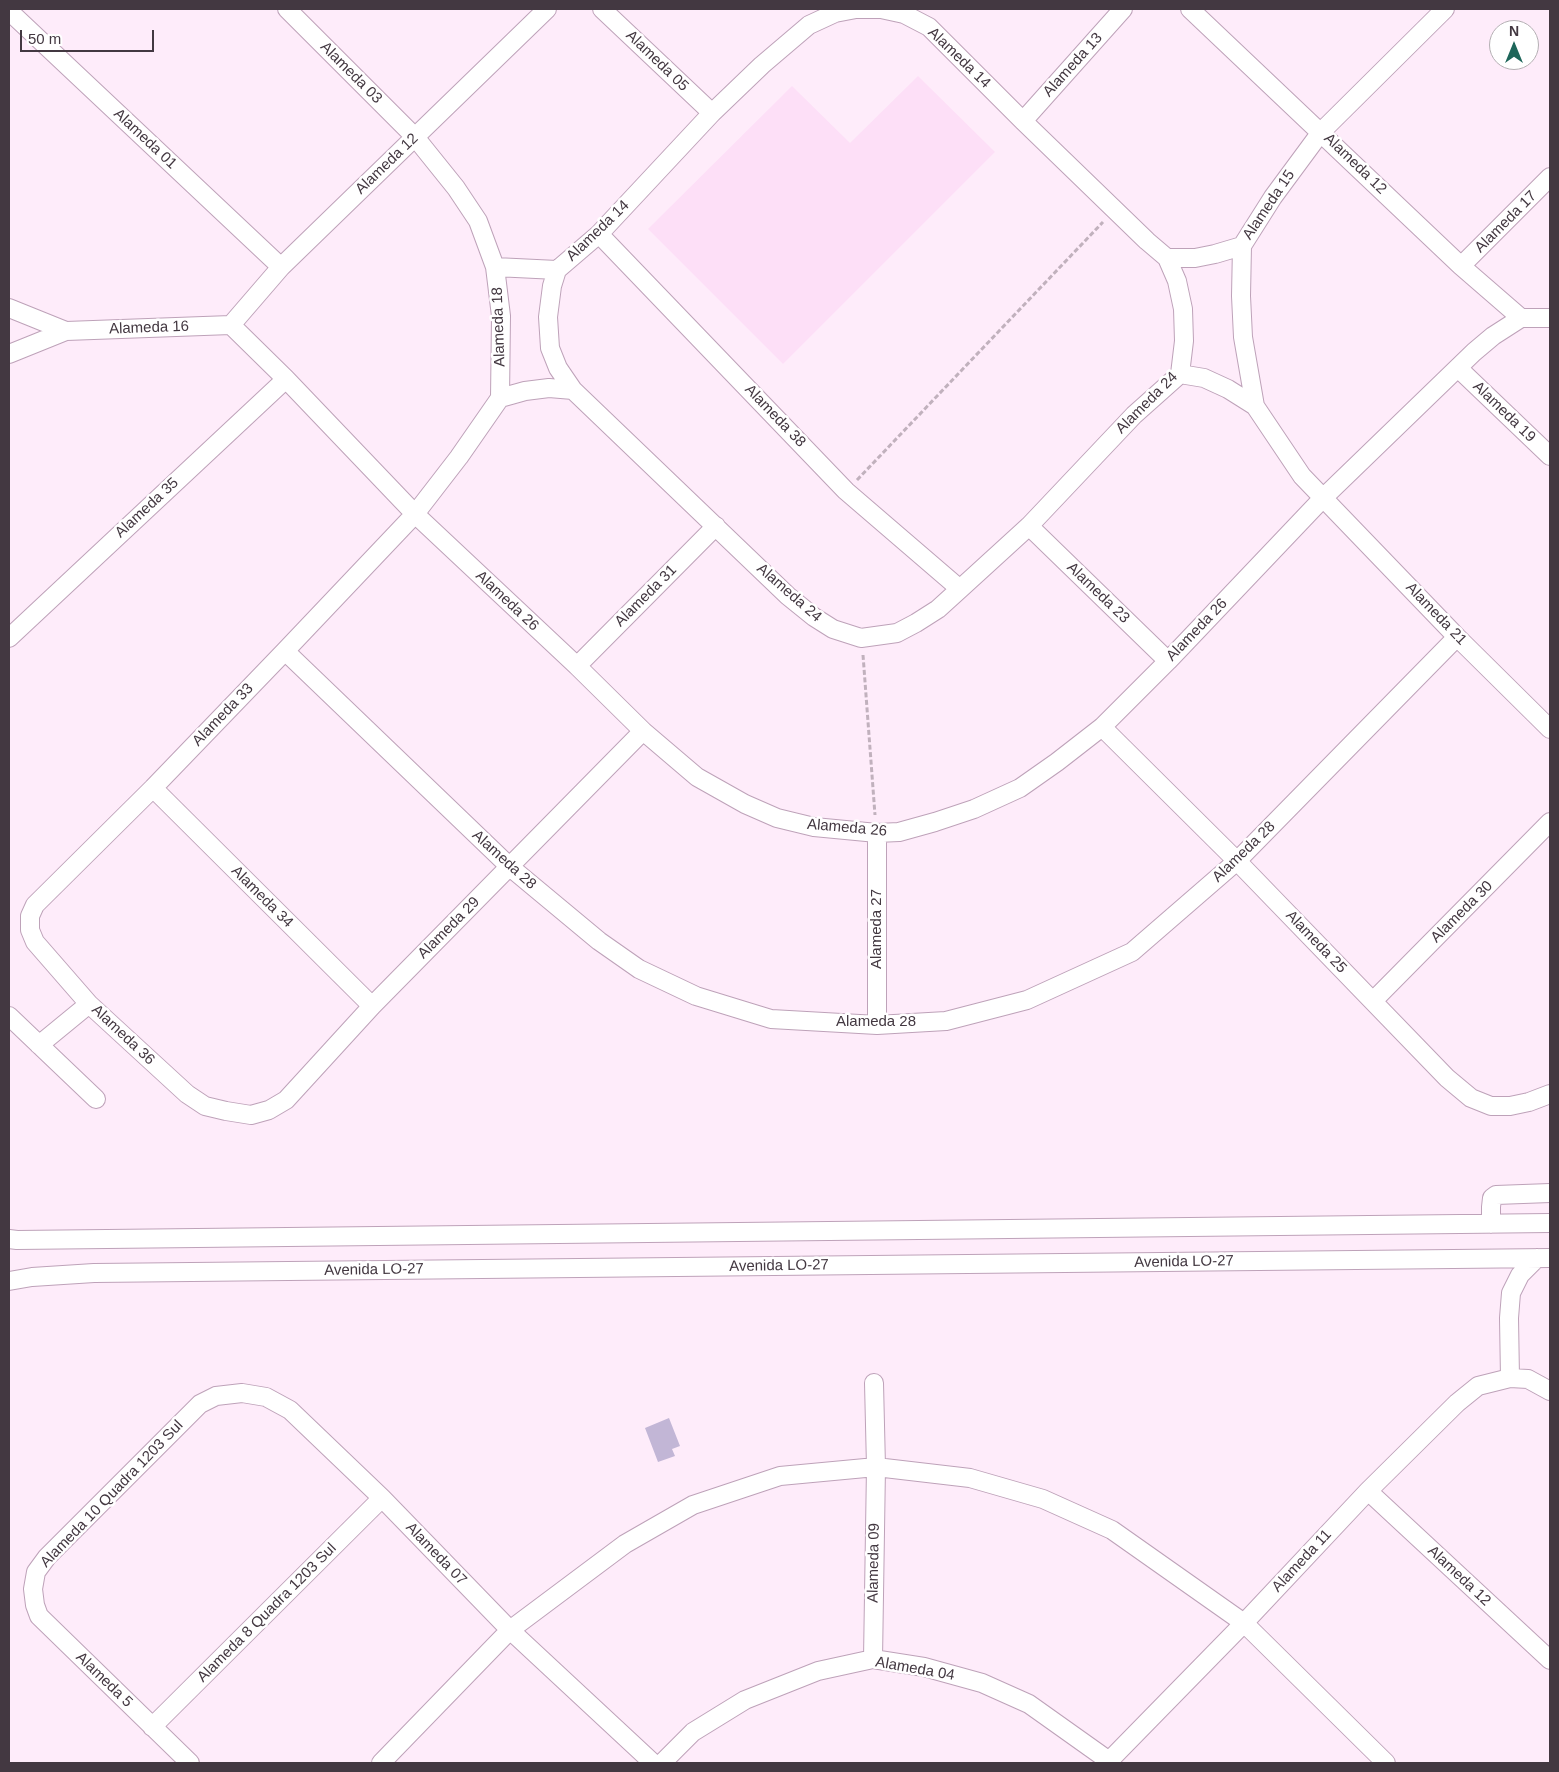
<!DOCTYPE html>
<style>
body{margin:0}
#map{position:relative;width:1559px;height:1772px;overflow:hidden;background:#feecfa;font-family:Helvetica,sans-serif}
canvas{display:block}
.frame{position:absolute;inset:0;border:10px solid #433841;pointer-events:none}
.north{position:absolute;left:1489px;top:20px;width:50px;height:50px;box-sizing:border-box;background:#fff;border:1px solid #b4afb3;border-radius:50%;rotate:0deg;font-size:14px;font-weight:700;line-height:20px;text-align:center;color:#433841}
.north::after{content:'';display:block;margin:auto;width:18px;height:22px;background:#1e665a;clip-path:polygon(50% 0,100% 100%,50% 72%,0 100%)}
.scale{position:absolute;left:20px;top:30px;width:134px;height:22px;box-sizing:border-box;border:2px solid #433841;border-top:0;padding-left:6px;font-size:15px;line-height:18px;white-space:nowrap;color:#433841;-webkit-text-stroke:4px #fff;paint-order:stroke}
</style>
<div id="map">
<canvas width="1559" height="1772"></canvas>
<div class="frame"></div>
<div class="north">N</div>
<div class="scale">50 m</div>
</div>
<script>
const c = document.querySelector('canvas').getContext('2d');
c.lineJoin = 'round';
function fillPath(path, color) { c.fillStyle = color; c.fill(path, 'evenodd'); }
const toPath = rows => new Path2D(rows.map(r => 'M' + r).join(''));
function stroke(path, color, width, dash) { c.strokeStyle = color; c.lineWidth = width; c.lineCap = dash ? 'butt' : 'round'; c.setLineDash(dash || []); c.stroke(path); }
function drawText(font, color, halo, rows, align = 'center') {
  c.font = font + ' Helvetica,sans-serif'; c.lineWidth = 5; c.setLineDash([]); c.textBaseline = 'middle'; c.strokeStyle = halo; c.fillStyle = color; for (const [text, x, y, turn = 0] of rows) {
    c.save(); c.translate(x, y); c.rotate((+turn || 0) * Math.PI / 180); c.textAlign = isNaN(turn) ? turn : align; if (halo) c.strokeText(text, 0, 0); c.fillText(text, 0, 0); c.restore();
  }
}
fillPath(toPath([
 [918,76,995,152,783,364,648,229,792,86,850,143]
]), '#fddff7');
fillPath(toPath([
 [669,1418,680,1446,672,1449,675,1456,658,1462,645,1428]
]), '#c2b6d6');
const minor = toPath([
 [287,9,415,137,456,188,478,221,495,267,501,316,500,398,459,457,415,514,285,651,153,788,35,905,30,916,30,930,35,942,89,1004,187,1094,205,1106,226,1111,251,1115,269,1110,286,1100,372,1006,643,731],
 [602,9,712,113],
 [856,9,881,9,904,14,929,27,1023,121,1147,241,1167,258,1177,281,1183,309,1184,341,1180,374,1134,415,1029,526,960,589,938,609,916,623,897,633,861,638,833,629,814,617,788,596,573,390,558,368,550,348,548,317,552,286,557,270,599,234,712,113,762,65,809,25,835,13,856,9],
 [1190,9,1461,266,1521,318],
 [1445,9,1321,132,1273,197,1242,246,1241,296,1243,337,1255,406,1302,476,1457,637,1550,729],
 [9,11,281,267],
 [1023,121,1123,9],
 [599,234,846,491,960,589],
 [1167,258,1195,258,1215,254,1242,246],
 [1461,266,1550,177],
 [495,267,557,270],
 [9,308,66,331],
 [1521,318,1550,318],
 [231,325,286,379,415,514,577,666,643,731,697,777,745,804,777,818,814,827,877,833,899,832,935,822,974,809,1020,788,1057,762,1102,727,1168,661,1323,498,1474,352,1493,336,1521,318],
 [231,325,281,267,547,9],
 [9,354,66,331,231,325],
 [1458,368,1550,456],
 [1180,374,1204,378,1228,389,1255,406],
 [500,398,525,391,549,388,573,390],
 [1029,526,1168,661],
 [9,638,286,379],
 [285,651,510,867,599,941,639,969,696,996,771,1019,877,1025,946,1021,1027,1000,1132,952,1237,861,1457,637],
 [577,666,716,526],
 [1102,727,1237,861,1447,1078,1471,1098,1491,1106,1510,1106,1529,1102,1550,1094],
 [153,788,372,1006],
 [877,833,877,1025],
 [1373,1001,1550,822],
 [9,1016,96,1099],
 [39,1045,89,1004],
 [1491,1224,1491,1207,1492,1198,1496,1195,1550,1193],
 [9,1239,17,1240,1550,1223],
 [9,1281,32,1277,94,1273,1550,1258],
 [1510,1378,1509,1318,1511,1293,1520,1275,1537,1258],
 [1368,1491,1550,1660],
 [873,1659,876,1467,874,1383],
 [152,1727,382,1498],
 [190,1763,39,1616,35,1605,33,1589,36,1572,47,1557,200,1404,216,1396,242,1393,266,1397,290,1410,382,1498,510,1630,653,1763],
 [381,1763,510,1630,625,1544,693,1505,780,1476,876,1467,970,1478,1043,1499,1112,1530,1244,1623,1386,1763],
 [662,1763,693,1732,745,1700,818,1671,873,1659,924,1667,982,1683,1029,1704,1112,1763],
 [1107,1763,1244,1623,1368,1491,1457,1403,1478,1386,1510,1378,1528,1379,1550,1391]
]);
stroke(minor, '#bea2b9', 20);
stroke(toPath([
 [857,480,1103,222],
 [863,655,875,815]
]), '#c1b1bd', 3, [5, 2.5]);
stroke(minor, '#fff', 18);
drawText('15px', '#433841', '#fff', [
 ["Alameda 14",959,58,44],
 ["Alameda 05",657,61,44],
 ["Alameda 13",1073,65,-48],
 ["Alameda 03",351,73,45],
 ["Alameda 01",145,139,43],
 ["Alameda 12",387,164,-44],
 ["Alameda 12",1355,164,44],
 ["Alameda 15",1269,205,-56],
 ["Alameda 17",1506,222,-45],
 ["Alameda 14",598,231,-44],
 ["Alameda 18",499,327,-92],
 ["Alameda 16",149,328,-2],
 ["Alameda 24",1147,403,-45],
 ["Alameda 19",1504,412,44],
 ["Alameda 38",775,416,46],
 ["Alameda 35",147,508,-43],
 ["Alameda 24",789,593,41],
 ["Alameda 23",1098,593,44],
 ["Alameda 31",646,596,-45],
 ["Alameda 26",507,601,43],
 ["Alameda 21",1436,614,46],
 ["Alameda 26",1197,630,-46],
 ["Alameda 33",223,715,-46],
 ["Alameda 26",847,828,5],
 ["Alameda 28",1244,852,-44],
 ["Alameda 28",504,860,42],
 ["Alameda 34",262,897,45],
 ["Alameda 30",1462,912,-45],
 ["Alameda 29",449,928,-45],
 ["Alameda 27",877,929,-90],
 ["Alameda 25",1316,942,46],
 ["Alameda 28",876,1022],
 ["Alameda 36",123,1035,43],
 ["Avenida LO-27",1184,1262,-1],
 ["Avenida LO-27",779,1266,-1],
 ["Avenida LO-27",374,1270,-1],
 ["Alameda 10 Quadra 1203 Sul",112,1494,-46],
 ["Alameda 07",436,1554,46],
 ["Alameda 11",1302,1561,-47],
 ["Alameda 09",874,1563,-89],
 ["Alameda 12",1459,1576,43],
 ["Alameda 8 Quadra 1203 Sul",267,1613,-45],
 ["Alameda 04",915,1669,10],
 ["Alameda 5",104,1680,44]
]);
</script>
